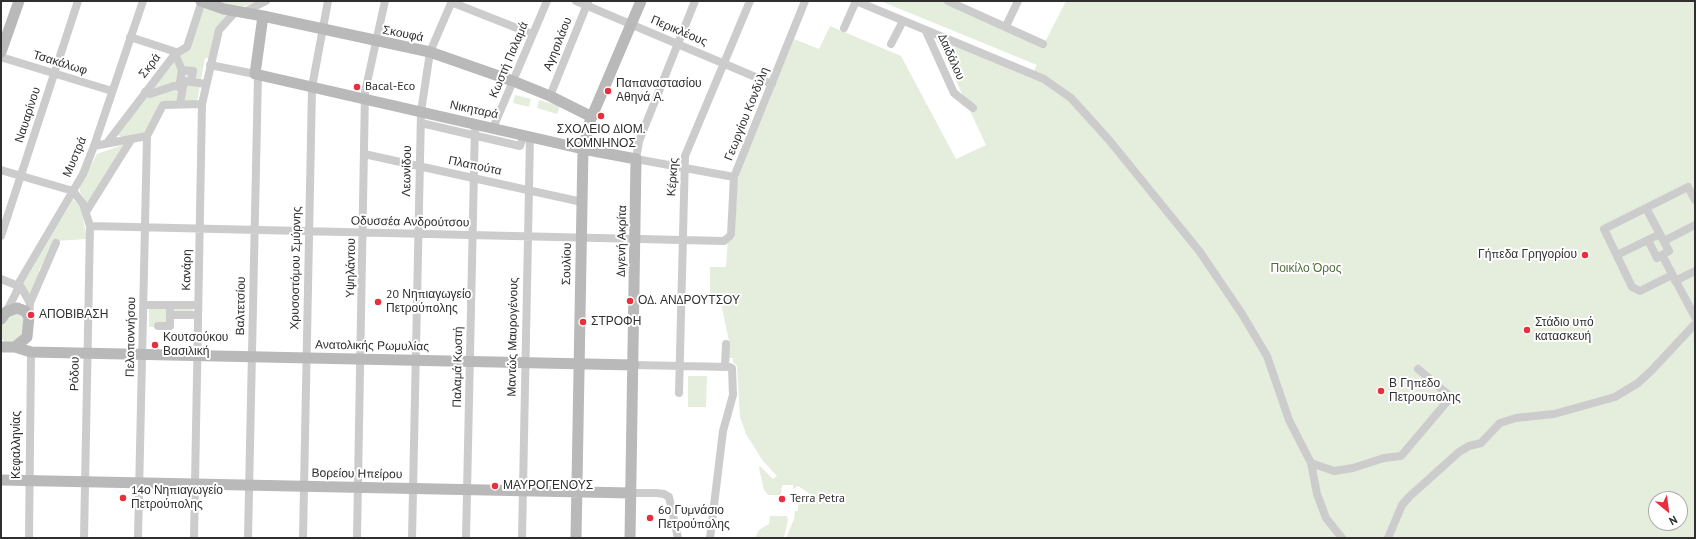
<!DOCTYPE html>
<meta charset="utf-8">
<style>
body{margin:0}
#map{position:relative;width:1696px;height:539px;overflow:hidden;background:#fff;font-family:"PT Sans",sans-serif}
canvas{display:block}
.frame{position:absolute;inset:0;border:2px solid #2f2f2f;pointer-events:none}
.north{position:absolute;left:1648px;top:491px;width:40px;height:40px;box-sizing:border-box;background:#fff;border:1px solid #acacac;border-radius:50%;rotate:151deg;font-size:11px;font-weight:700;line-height:16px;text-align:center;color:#2f2f2f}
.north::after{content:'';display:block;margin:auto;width:14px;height:18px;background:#e92e3c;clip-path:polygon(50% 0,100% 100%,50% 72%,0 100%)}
</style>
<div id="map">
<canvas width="1696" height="539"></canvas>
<div class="frame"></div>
<div class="north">N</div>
</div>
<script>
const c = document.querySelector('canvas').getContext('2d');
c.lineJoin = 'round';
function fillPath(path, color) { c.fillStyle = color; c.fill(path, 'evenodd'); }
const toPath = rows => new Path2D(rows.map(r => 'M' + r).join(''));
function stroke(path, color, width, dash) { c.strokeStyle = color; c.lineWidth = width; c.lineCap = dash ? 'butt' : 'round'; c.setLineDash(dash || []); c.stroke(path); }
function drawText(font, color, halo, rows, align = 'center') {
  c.font = font + ' "PT Sans",sans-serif'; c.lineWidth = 4; c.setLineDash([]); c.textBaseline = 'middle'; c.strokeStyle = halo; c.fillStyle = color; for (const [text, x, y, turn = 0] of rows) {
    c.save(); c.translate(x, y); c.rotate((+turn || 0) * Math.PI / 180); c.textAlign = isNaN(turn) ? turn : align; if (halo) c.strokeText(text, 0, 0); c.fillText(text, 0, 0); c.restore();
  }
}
fillPath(toPath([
 [213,1,260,1,242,7],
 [941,1,1043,46,1066,1,1695,1,1695,538,786,538,794,519,795,511,798,511,798,505,805,502,809,493,798,486,793,489,793,485,782,485,781,495,768,495,764,490,759,468,760,466,773,479,777,476,763,461,746,434,743,425,740,417,737,366,733,362,733,358,729,358,729,341,721,303,710,303,710,267,726,267,728,240,735,238,737,185,739,175,794,39,819,49,830,26,901,56,956,159,986,145,936,38,1031,76,1037,65,883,2],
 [1656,499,1680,499,1680,523,1656,523],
 [203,5,226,15,211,59,205,58,197,102,161,101,146,135,136,134,132,137,122,138,117,134,174,58,189,48],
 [515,95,531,99,529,107,513,103],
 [539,100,560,106,557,114,537,108],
 [122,145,123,146,87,204,80,192,80,186,97,154],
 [73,199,79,205,82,213,87,239,55,241,39,270,39,276,30,295,23,284],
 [149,306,193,307,193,316,171,316,171,327,149,327],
 [15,312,26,317,20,341,4,342,1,336,1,327,7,316],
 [688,376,707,376,706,407,688,407],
 [770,516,787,516,788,520,784,538,755,538,759,530,769,524]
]), '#e5eddd');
stroke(toPath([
 [576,1,772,84],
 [695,1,639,141,636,159,734,177],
 [856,1,1044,79,1071,98,1109,140,1200,252,1242,314,1267,356,1289,420,1311,463,1334,471,1353,468,1384,458,1401,456,1451,397,1418,369],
 [948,1,1043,44],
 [451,2,532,34],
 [244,12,266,1],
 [1006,26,1018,1],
 [844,28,856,1],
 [926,31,954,93,973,108],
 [130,37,176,52],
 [891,44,903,21],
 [175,54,182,70,179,87],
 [1,57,112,91],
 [210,65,255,74],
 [182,70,193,71,191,82],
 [145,92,150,94,174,86,183,87],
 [550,96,588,2],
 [180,104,184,81,206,84],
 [421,123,520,146,524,135],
 [493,128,547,1],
 [107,143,175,54,187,47,202,1],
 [94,146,147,136],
 [364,154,582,202],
 [1,170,73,191,83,204,90,226,84,538],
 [1646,208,1688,187,1695,200],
 [86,212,131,140],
 [90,226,724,241,731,235,734,177,805,1],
 [1,236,78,1],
 [1648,240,1657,258,1662,255],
 [1664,241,1695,225],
 [1617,255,1660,234],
 [1672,275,1640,291,1632,287,1604,229,1646,208,1669,251,1662,255,1695,317],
 [1,279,21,287,30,303],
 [1675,281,1695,271],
 [144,305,198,305],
 [6,312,16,293,20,281,83,174,94,146,143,1],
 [170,315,192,315],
 [29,317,30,303,56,243],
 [158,326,170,326,170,305],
 [634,365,730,367,732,368,733,395,723,431,710,538],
 [725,366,726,344],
 [679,393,685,156,750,1],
 [1311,463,1317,494,1326,518,1342,538],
 [631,493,656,493,664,494,669,497,678,538],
 [29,538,31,352],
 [138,538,147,136,163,105,202,104],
 [194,538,202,104,219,30,236,11],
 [248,538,258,75],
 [303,538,312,87,328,1],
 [357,538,365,92,385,1],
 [412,538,421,112,430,52,452,1],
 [466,538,475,124],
 [522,538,530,137],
 [1388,538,1402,505,1410,496,1459,452,1469,446,1481,443,1500,423,1516,418,1554,414,1615,397,1638,383,1652,370,1695,324]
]), '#ccc', 8);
stroke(toPath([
 [201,1,224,9,263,16,430,52,513,81,550,96,592,117],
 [263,16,255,74,583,149,636,159,630,538],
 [1,52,19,1],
 [1,319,6,312,17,308,25,311,29,317,27,337,15,347],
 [1,347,15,347,31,352,634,365],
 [1,480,631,493],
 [576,538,583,149,590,121,641,1]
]), '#b9b9b9', 11);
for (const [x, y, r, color] of [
 [357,87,4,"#e92e3c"],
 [608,91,4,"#e92e3c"],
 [601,116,4,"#e92e3c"],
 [1585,255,4,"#e92e3c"],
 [630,301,4,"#e92e3c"],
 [378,302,4,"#e92e3c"],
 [31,315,4,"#e92e3c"],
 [583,322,4,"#e92e3c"],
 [1527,330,4,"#e92e3c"],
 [155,345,4,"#e92e3c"],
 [1381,391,4,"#e92e3c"],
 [495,486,4,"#e92e3c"],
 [123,498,4,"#e92e3c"],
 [782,499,4,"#e92e3c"],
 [650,518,4,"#e92e3c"]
]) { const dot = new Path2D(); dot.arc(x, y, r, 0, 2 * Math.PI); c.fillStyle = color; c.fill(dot); stroke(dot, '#fff', 1.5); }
drawText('12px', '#2f2f2f', '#fff', [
 ["Περικλέους",679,31,23],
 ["Σκουφά",403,34,11],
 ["Αγησιλάου",558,44,-68],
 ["Δαιδάλου",951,57,66],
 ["Κωστή Παλαμά",509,60,-67],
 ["Τσακάλωφ",60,63,17],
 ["Σκρά",150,66,-52],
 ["Νικηταρά",474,110,12],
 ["Γεωργίου Κονδύλη",747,114,-68],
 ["Ναυαρίνου",28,115,-72],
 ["Μυστρά",75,157,-67],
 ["Πλαπούτα",475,166,12],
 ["Λεωνίδου",407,171,-89],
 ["Κέρκης",673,177,-86],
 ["Οδυσσέα Ανδρούτσου",410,222,1],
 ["Διγενή Ακρίτα",622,241,-89],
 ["Σουλίου",567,264,-89],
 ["Χρυσοστόμου Σμύρνης",296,268,-89],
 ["Υψηλάντου",351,268,-89],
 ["Κανάρη",187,270,-89],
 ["Βαλτετσίου",241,306,-89],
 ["Πελοποννήσου",131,337,-89],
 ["Μαντώς Μαυρογένους",513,337,-89],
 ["Ανατολικής Ρωμυλίας",372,346,1],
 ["Παλαμά Κωστή",458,367,-89],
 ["Ρόδου",75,374,-89],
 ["Κεφαλληνίας",17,445,-90],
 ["Βορείου Ηπείρου",357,474,1]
]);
drawText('12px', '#2f2f2f', '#fff', [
 ["Παπαναστασίου",616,84],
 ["Αθηνά Α.",616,98],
 ["Bacal-Eco",365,87],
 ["ΣΧΟΛΕΙΟ ΔΙΟΜ.",601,130,"center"],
 ["ΚΟΜΝΗΝΟΣ",601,144,"center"],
 ["Γήπεδα Γρηγορίου",1577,255,"right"],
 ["20 Νηπιαγωγείο",386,295],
 ["Πετρούπολης",386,309],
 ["ΟΔ. ΑΝΔΡΟΥΤΣΟΥ",638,301],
 ["ΑΠΟΒΙΒΑΣΗ",39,315],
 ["ΣΤΡΟΦΗ",591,322],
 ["Στάδιο υπό",1535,323],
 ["κατασκευή",1535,337],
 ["Κουτσούκου",163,338],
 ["Βασιλική",163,352],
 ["Β Γηπεδο",1389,384],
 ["Πετρουπολης",1389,398],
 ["ΜΑΥΡΟΓΕΝΟΥΣ",503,486],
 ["14ο Νηπιαγωγείο",131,491],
 ["Πετρούπολης",131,505],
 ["Terra Petra",790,499],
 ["6ο Γυμνάσιο",658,511],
 ["Πετρούπολης",658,525]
], 'left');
drawText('12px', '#526c3b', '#fff', [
 ["Ποικίλο Όρος",1306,269]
]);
</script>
